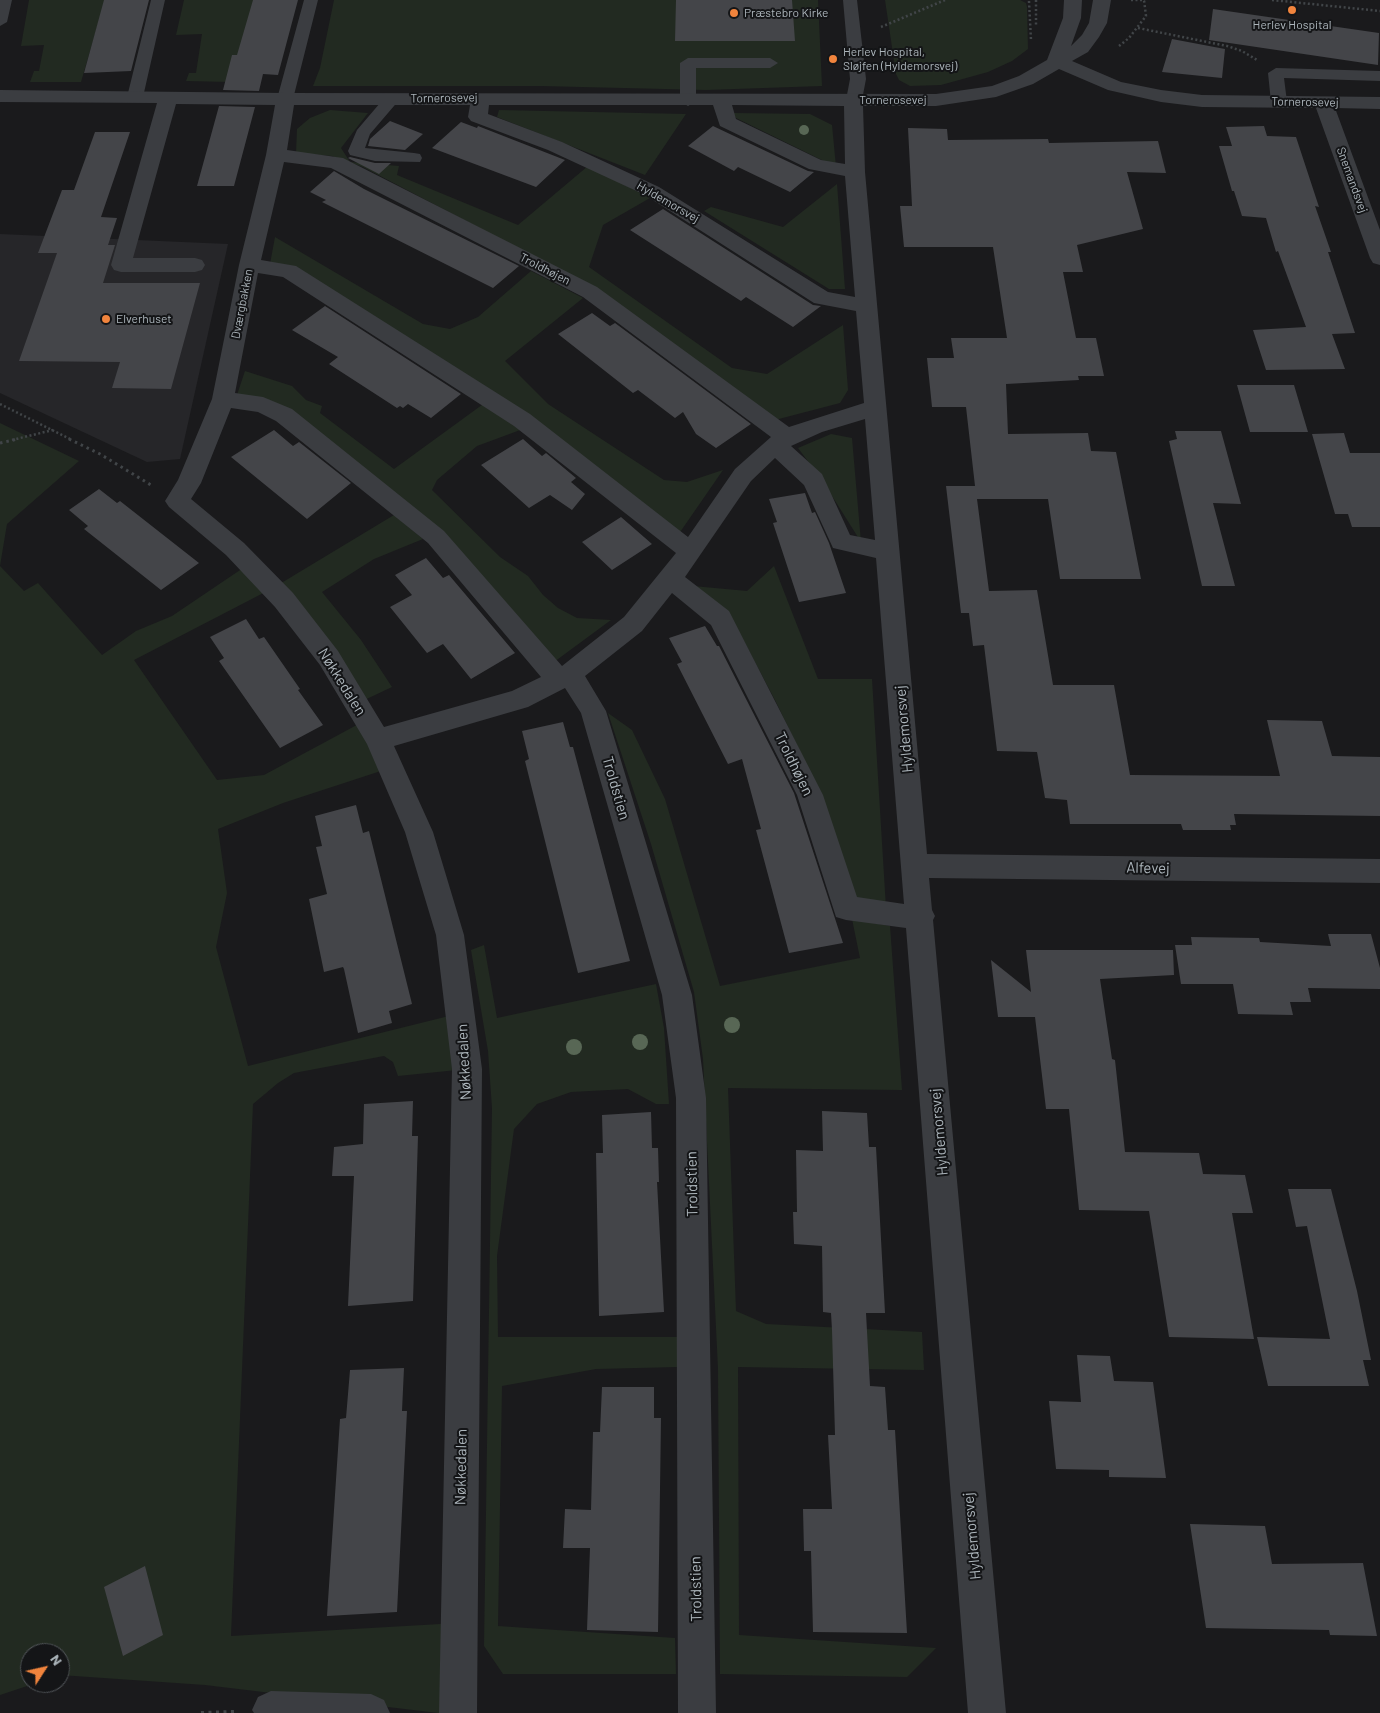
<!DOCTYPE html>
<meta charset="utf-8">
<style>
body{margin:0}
#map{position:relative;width:1380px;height:1713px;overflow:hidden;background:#1a1a1c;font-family:Barlow,sans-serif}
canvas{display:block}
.north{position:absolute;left:20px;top:1643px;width:50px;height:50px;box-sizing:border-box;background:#141517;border:1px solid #515559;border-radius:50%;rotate:55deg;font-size:14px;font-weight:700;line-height:20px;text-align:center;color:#acb5bb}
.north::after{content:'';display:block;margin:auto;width:18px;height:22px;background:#f1843d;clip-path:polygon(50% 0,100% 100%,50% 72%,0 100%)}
</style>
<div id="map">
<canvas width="1380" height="1713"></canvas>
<div class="north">N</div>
</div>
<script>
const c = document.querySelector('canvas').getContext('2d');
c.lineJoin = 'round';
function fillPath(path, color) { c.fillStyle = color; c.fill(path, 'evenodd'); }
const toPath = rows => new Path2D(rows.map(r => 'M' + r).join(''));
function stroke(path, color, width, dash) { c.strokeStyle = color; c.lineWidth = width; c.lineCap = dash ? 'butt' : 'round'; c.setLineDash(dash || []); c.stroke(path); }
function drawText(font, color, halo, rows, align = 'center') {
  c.font = font + ' Barlow,sans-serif'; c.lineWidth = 4; c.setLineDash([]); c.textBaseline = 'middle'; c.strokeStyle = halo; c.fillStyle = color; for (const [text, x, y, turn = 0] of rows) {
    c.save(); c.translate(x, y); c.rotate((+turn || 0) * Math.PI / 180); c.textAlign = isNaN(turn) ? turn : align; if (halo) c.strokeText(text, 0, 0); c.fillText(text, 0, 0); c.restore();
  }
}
fillPath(toPath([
 [0,234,228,244,180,459,147,462,0,393]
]), '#262629');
fillPath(toPath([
 [29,0,105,0,81,82,30,82,34,71,39,71,44,45,21,46],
 [184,0,254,0,230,82,186,81,189,73,196,73,202,34,176,35],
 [334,0,818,0,822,86,706,90,540,86,313,86,320,68],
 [885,0,1020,0,1026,3,1027,7,1028,49,1012,61,988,72,941,85,910,86,899,80,896,74],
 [330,110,368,113,341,148,350,162,399,166,397,175,518,225,588,166,650,198,603,225,589,267,732,368,767,374,843,325,848,390,840,403,775,420,596,289,363,167,332,156,296,153,297,129,310,118],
 [499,110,686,114,645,175,497,117],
 [733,113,810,114,832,125,836,167,736,118],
 [837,184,845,289,829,289,704,211,711,207,783,227],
 [275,237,423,324,450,329,478,317,531,271,583,298,505,361,548,404,664,480,687,482,723,470,676,538,529,418,270,264],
 [245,371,292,386,306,400,322,406,320,413,394,469,486,402,523,429,477,446,437,480,432,490,500,557,528,576,543,595,558,608,577,618,611,620,554,662,443,531,237,395],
 [0,423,79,461,7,524,0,566,24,591,38,583,102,655,136,631,172,616,249,564,273,588,394,515,423,539,374,559,322,592,361,640,392,687,356,704,273,588,134,660,217,780,264,775,366,720,390,768,283,803,218,829,227,893,216,947,248,1066,461,1013,467,1069,398,1076,393,1062,384,1056,294,1073,278,1083,253,1104,231,1636,458,1623,458,1713,438,1713,205,1685,60,1675,60,1653,30,1653,30,1683,36,1683,0,1695],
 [831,434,852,438,861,542,822,480,798,448],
 [774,566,818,679,872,679,886,908,852,897,820,793,775,700,730,615,693,586,747,591],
 [608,713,632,730,665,799,720,986,860,958,852,919,890,926,902,1090,728,1088,736,1311,766,1324,922,1332,924,1370,738,1367,739,1635,936,1648,907,1677,720,1674,718,1369,703,1059,694,992,651,844],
 [484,945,497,1018,656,984,664,1028,669,1104,656,1104,628,1089,571,1092,537,1104,514,1129,497,1256,498,1337,679,1337,678,1367,596,1369,502,1386,498,1626,675,1638,676,1674,503,1674,484,1646,492,1108,488,1051,471,950]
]), '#222a21');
fillPath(toPath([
 [104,0,149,0,131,71,84,73],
 [253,0,298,0,278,75,263,74,259,91,223,90,232,55,237,55],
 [676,0,792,0,795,41,675,41],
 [1213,9,1379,33,1378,65,1209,40],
 [1172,39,1225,49,1222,78,1162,72],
 [219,106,255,107,234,186,197,186],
 [390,121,423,134,405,150,368,146,370,139],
 [461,122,477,128,478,126,565,160,536,187,432,148],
 [713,126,808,171,814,172,790,192,738,167,734,171,688,146],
 [1264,126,1267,136,1296,137,1319,207,1315,206,1331,252,1328,252,1355,333,1332,334,1345,369,1266,370,1253,330,1306,327,1278,251,1276,252,1266,218,1242,216,1234,191,1232,191,1219,146,1232,146,1226,127],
 [908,128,947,129,948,140,1048,139,1049,143,1158,141,1166,173,1127,172,1143,229,1077,245,1083,272,1063,272,1076,338,1096,338,1104,376,1078,376,1079,380,1006,384,1008,434,1088,433,1091,451,1116,452,1141,579,1060,579,1048,499,977,499,989,591,1037,590,1053,685,1114,685,1130,775,1280,776,1267,720,1322,721,1332,756,1380,757,1380,816,1234,814,1236,825,1230,825,1231,830,1183,830,1181,824,1070,824,1067,800,1045,798,1037,752,997,751,984,645,973,646,969,613,961,613,946,486,975,486,966,407,932,407,927,358,954,358,951,338,1007,338,993,247,904,247,900,206,912,206],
 [95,132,130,132,101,217,117,218,108,245,115,245,103,283,200,283,171,389,112,388,120,362,19,361,57,253,38,253,62,190,74,190],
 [350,157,375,163,391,163,379,174,348,158],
 [334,171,364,189,519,266,493,288,322,202,326,200,310,192],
 [663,209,813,305,821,306,793,327,746,297,741,301,630,230],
 [325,306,461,394,431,418,408,404,403,408,400,406,397,408,329,364,338,357,292,330],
 [592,313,610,326,615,323,751,424,716,448,696,434,683,412,675,418,638,390,633,393,558,334],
 [1237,385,1294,385,1308,432,1250,432],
 [274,430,293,446,299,442,351,483,307,519,231,457],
 [1175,431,1221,431,1241,504,1213,503,1235,586,1202,586,1169,441,1177,439],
 [1344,433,1350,453,1380,453,1380,527,1352,527,1348,514,1335,514,1312,434],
 [523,439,542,456,546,453,576,478,571,482,585,494,572,510,550,495,529,508,481,465],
 [99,489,117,503,120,501,199,563,161,590,84,529,88,526,69,510],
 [805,493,812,513,815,512,829,543,846,593,799,602,773,523,777,522,769,499],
 [621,517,652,544,612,570,582,542],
 [426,558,443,578,449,575,515,653,471,679,443,644,427,653,390,607,412,595,395,575],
 [246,619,259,639,264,637,300,689,298,690,323,725,280,748,219,661,224,658,210,637],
 [705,626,717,646,719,646,794,793,843,943,789,953,756,830,761,829,742,759,728,764,677,664,682,662,669,638],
 [563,722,570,747,573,747,630,961,578,973,525,761,529,759,522,731],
 [356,805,363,833,369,831,412,1004,389,1011,392,1023,358,1033,344,969,343,967,324,972,309,899,327,894,316,847,322,846,315,816],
 [1328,934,1371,934,1380,968,1380,989,1308,988,1311,1002,1290,1002,1293,1015,1238,1014,1233,984,1181,984,1175,945,1192,945,1191,937,1259,938,1260,942,1331,946],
 [1026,950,1173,950,1174,975,1100,979,1112,1059,1115,1060,1125,1152,1199,1153,1203,1174,1245,1175,1253,1213,1232,1213,1254,1339,1169,1337,1149,1211,1079,1210,1069,1109,1046,1109,1035,1017,998,1017,991,960,1031,992],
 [413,1101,412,1136,418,1136,413,1301,348,1306,354,1176,332,1176,334,1147,363,1144,364,1104],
 [822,1111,867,1113,869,1147,876,1147,885,1313,866,1313,870,1386,885,1387,888,1430,895,1430,907,1633,813,1632,811,1551,804,1551,803,1509,832,1509,828,1435,835,1435,832,1330,831,1313,823,1312,822,1246,794,1244,793,1212,797,1212,796,1150,823,1151],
 [651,1112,652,1148,658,1148,659,1182,657,1182,664,1312,599,1316,596,1153,603,1153,602,1115],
 [1288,1189,1331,1189,1357,1291,1371,1360,1363,1360,1369,1386,1268,1386,1257,1337,1330,1339,1307,1226,1296,1227],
 [1077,1355,1110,1356,1114,1381,1153,1382,1166,1478,1109,1477,1109,1470,1056,1469,1049,1401,1081,1402],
 [404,1368,402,1411,407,1411,397,1612,327,1616,340,1419,346,1418,350,1370],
 [602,1387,654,1387,654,1418,661,1418,658,1632,587,1630,590,1548,563,1548,565,1509,591,1510,593,1432,600,1432],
 [1190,1524,1265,1526,1272,1564,1363,1563,1377,1636,1330,1635,1329,1630,1206,1628],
 [145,1566,163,1635,123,1656,104,1587]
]), '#444549');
stroke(toPath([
 [1036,0,1036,26],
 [1131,0,1145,0],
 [1272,0,1380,11],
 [1029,1,1031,40],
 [881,27,945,0],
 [1138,28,1227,46,1242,51,1257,60],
 [1119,46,1129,38,1146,16,1144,0],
 [0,404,72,440],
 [12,440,53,430]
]), '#414548', 2.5, [2, 2.5]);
stroke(toPath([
 [69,439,100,454,151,485],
 [0,443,18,439]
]), '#414548', 3, [2.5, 4]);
stroke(toPath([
 [201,1713,235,1712]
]), '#414548', 4, [3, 4.5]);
fillPath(toPath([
 [0,0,12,0,7,22,0,26,0,0],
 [151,0,165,0,143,97,135,102,127,97,151,0],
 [304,0,318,0,293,99,285,104,277,99,304,0],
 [843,0,857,0,866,79,862,100,854,105,846,100,850,79,843,0],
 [688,58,770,58,778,63,770,68,696,68,696,101,688,106,680,101,680,63,688,58],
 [1276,68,1380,71,1380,81,1284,78,1287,102,1279,107,1271,102,1268,73,1276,68],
 [392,94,400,99,370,134,365,148,414,153,420,154,422,158,420,162,375,161,350,155,348,151,357,130,386,96,392,94]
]), '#3b3d41');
fillPath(toPath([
 [1064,0,1082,0,1081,18,1071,46,1082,35,1089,23,1093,0,1111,0,1107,23,1099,37,1088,52,1072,61,1121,82,1161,90,1202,95,1380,97,1380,109,1335,108,1380,230,1380,265,1373,263,1370,258,1316,108,1202,107,1161,102,1108,90,1059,69,1033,84,996,97,936,106,863,106,865,172,927,854,1380,859,1380,883,929,878,932,910,935,916,933,920,1006,1713,968,1713,906,928,846,920,836,917,797,795,711,625,672,593,642,631,585,676,606,711,692,995,706,1098,716,1713,678,1713,676,1098,662,995,581,713,565,688,528,707,394,746,433,832,464,935,482,1069,477,1713,439,1713,452,1069,436,935,405,832,367,744,320,665,275,607,226,555,169,507,165,501,178,480,212,399,239,265,266,155,275,105,176,104,133,258,195,258,202,260,205,265,202,270,195,272,121,272,114,270,111,265,157,103,0,102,0,90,285,93,936,94,992,86,1019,76,1047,60,1063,18,1064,0],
 [294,105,470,105,468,117,471,121,548,150,645,195,814,303,856,311,864,403,789,427,597,287,343,158,287,150,294,105],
 [489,105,713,105,720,126,809,169,845,176,855,297,828,292,659,187,562,142,488,114,489,105],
 [732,105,844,106,845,164,821,160,736,119,732,105],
 [284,162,331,168,583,297,771,437,735,469,688,537,530,414,296,266,261,260,284,162],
 [258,273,283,277,514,426,676,553,624,617,562,666,444,531,292,409,263,397,235,393,258,273],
 [231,408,258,412,276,421,428,543,541,677,512,691,384,727,338,651,293,593,244,543,191,499,201,483,231,408],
 [865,419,875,540,850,535,822,474,791,446,822,432,865,419],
 [775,458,804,485,833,548,876,558,904,904,857,897,823,795,729,611,685,577,751,481,775,458],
 [271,1691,371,1694,384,1700,390,1713,254,1713,252,1710,258,1697,271,1691]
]), '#3b3d41');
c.fillStyle = '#586755';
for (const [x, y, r] of [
 [804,130,5],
 [732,1025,8],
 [640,1042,8],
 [574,1047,8]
]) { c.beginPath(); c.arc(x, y, r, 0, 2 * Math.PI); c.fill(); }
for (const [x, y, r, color] of [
 [1292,10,5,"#f1843d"],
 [734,13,5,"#f1843d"],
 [833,59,5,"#f1843d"],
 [106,319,5,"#f1843d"]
]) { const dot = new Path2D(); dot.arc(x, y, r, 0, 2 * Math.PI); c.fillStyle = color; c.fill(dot); stroke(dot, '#141517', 2); }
drawText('12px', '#acb5bb', '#141517', [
 ["Præstebro Kirke",744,13],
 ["Herlev Hospital",1292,25,"center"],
 ["Herlev Hospital,",843,52],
 ["Sløjfen (Hyldemorsvej)",843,66],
 ["Elverhuset",116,319]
], 'left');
drawText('12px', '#acb5bb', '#141517', [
 ["Tornerosevej",444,98,-1],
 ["Tornerosevej",893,100],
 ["Tornerosevej",1305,102,1],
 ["Snemandsvej",1352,180,70],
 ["Hyldemorsvej",668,202,30],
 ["Troldhøjen",545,269,27],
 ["Dværgbakken",242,304,-79]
]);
drawText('15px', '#acb5bb', '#141517', [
 ["Nøkkedalen",342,682,58],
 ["Hyldemorsvej",904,729,-95],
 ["Troldhøjen",794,764,64],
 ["Troldstien",616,788,74],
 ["Alfevej",1148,868,1],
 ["Nøkkedalen",464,1062,-93],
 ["Hyldemorsvej",939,1132,-95],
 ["Troldstien",692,1184,-91],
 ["Nøkkedalen",461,1467,-89],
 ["Hyldemorsvej",972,1536,-95],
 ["Troldstien",696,1589,-91]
]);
</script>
